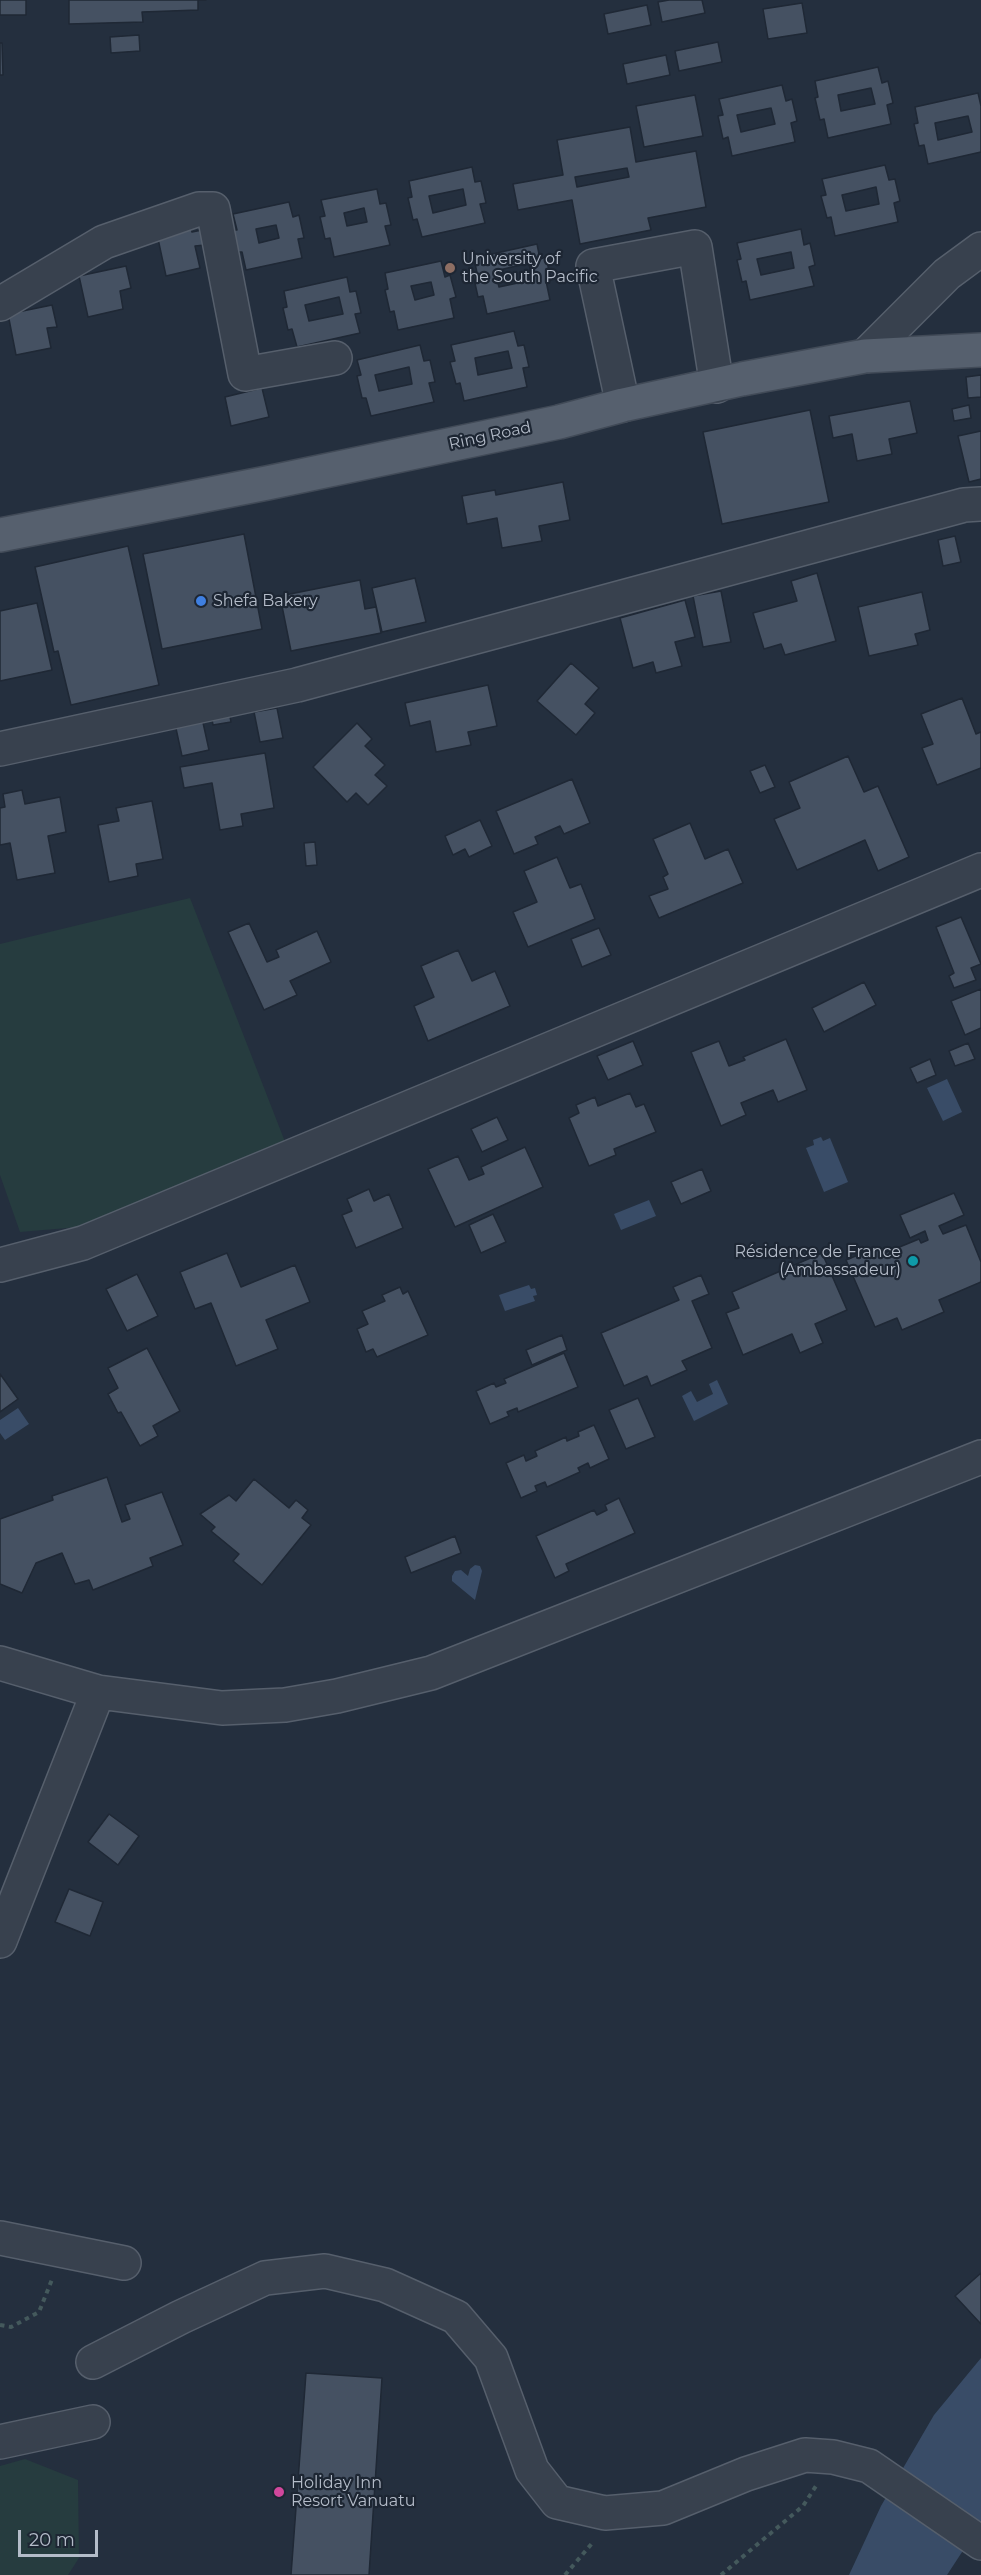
<!DOCTYPE html>
<meta charset="utf-8">
<style>
body{margin:0}
#map{position:relative;width:981px;height:2575px;overflow:hidden;background:#242f3e;font-family:Montserrat,sans-serif}
canvas{display:block}
.scale{position:absolute;left:18px;top:2530px;width:80px;height:27px;box-sizing:border-box;border:3px solid #b4bcc9;border-top:0;padding-left:8px;font-size:18px;line-height:21px;white-space:nowrap;color:#b4bcc9;-webkit-text-stroke:4px #1d2633;paint-order:stroke}
</style>
<div id="map">
<canvas width="981" height="2575"></canvas>
<div class="scale">20 m</div>
</div>
<script>
const c = document.querySelector('canvas').getContext('2d');
c.lineJoin = 'round';
function fillPath(path, color) { c.fillStyle = color; c.fill(path, 'evenodd'); }
const toPath = rows => new Path2D(rows.map(r => 'M' + r).join(''));
function stroke(path, color, width, dash) { c.strokeStyle = color; c.lineWidth = width; c.lineCap = dash ? 'butt' : 'round'; c.setLineDash(dash || []); c.stroke(path); }
function drawText(font, color, halo, rows, align = 'center') {
  c.font = font + ' Montserrat,sans-serif'; c.lineWidth = 4.5; c.setLineDash([]); c.textBaseline = 'middle'; c.strokeStyle = halo; c.fillStyle = color; for (const [text, x, y, turn = 0] of rows) {
    c.save(); c.translate(x, y); c.rotate((+turn || 0) * Math.PI / 180); c.textAlign = isNaN(turn) ? turn : align; if (halo) c.strokeText(text, 0, 0); c.fillText(text, 0, 0); c.restore();
  }
}
fillPath(toPath([
 [190,898,289,1152,79,1227,20,1232,0,1175,0,944],
 [25,2459,78,2480,79,2558,68,2575,0,2575,0,2466]
]), '#263c3f');
fillPath(toPath([
 [947,1079,962,1112,943,1121,927,1088],
 [821,1137,823,1141,830,1138,848,1182,824,1192,806,1148,814,1145,813,1140],
 [649,1200,656,1216,621,1230,614,1214],
 [529,1285,531,1289,535,1288,537,1295,533,1296,535,1301,505,1311,499,1295],
 [717,1380,728,1404,694,1421,682,1396,691,1391,697,1402,713,1394,709,1384],
 [18,1408,29,1424,5,1440,0,1433,0,1420],
 [475,1565,480,1566,482,1571,475,1600,452,1581,452,1576,455,1571,461,1570,468,1576,470,1569],
 [981,2358,981,2523,947,2575,849,2575,881,2506,934,2415]
]), '#394c67');
const building = toPath([
 [0,0,26,0,26,15,0,15,0,0],
 [69,0,206,0,198,0,198,10,142,12,143,22,69,24,69,0],
 [669,0,702,0,705,13,662,22,658,2,669,0],
 [802,3,807,33,768,39,763,9,802,3],
 [647,5,651,25,608,34,604,14,647,5],
 [139,35,140,51,111,53,110,37,139,35],
 [718,42,722,62,679,71,675,51,718,42],
 [0,43,2,43,3,75,0,75,0,43],
 [666,55,670,75,627,84,623,64,666,55],
 [878,67,882,83,888,81,893,103,887,105,891,124,828,138,824,119,820,120,815,98,818,97,815,81,878,67],
 [871,88,875,104,841,111,838,95,871,88],
 [782,85,786,101,792,99,797,121,791,123,795,142,732,156,728,137,723,139,718,116,723,115,719,99,782,85],
 [771,108,775,124,741,132,737,115,771,108],
 [978,93,981,106,981,152,928,164,924,145,919,146,914,124,918,123,915,107,978,93],
 [968,116,972,132,938,140,935,123,968,116],
 [695,95,703,136,644,147,636,106,695,95],
 [630,127,636,162,696,151,706,207,648,218,651,230,580,244,572,200,518,210,513,184,563,175,557,140,630,127],
 [627,168,629,177,577,187,575,177,627,168],
 [885,165,889,180,895,179,900,201,894,203,898,222,835,236,831,217,827,218,821,196,826,195,822,179,885,165],
 [876,187,879,204,846,211,842,195,876,187],
 [472,167,475,182,481,181,486,203,480,204,485,223,422,237,417,219,413,220,408,198,412,197,409,181,472,167],
 [463,189,466,205,433,213,429,196,463,189],
 [377,189,380,204,386,203,391,225,385,226,390,245,334,257,330,238,325,239,320,217,325,216,321,200,377,189],
 [364,208,367,222,347,226,344,213,364,208],
 [289,202,293,217,299,215,304,238,298,239,302,258,246,270,242,252,237,252,232,230,237,230,233,214,289,202],
 [276,225,279,238,259,243,256,229,276,225],
 [191,227,192,232,202,230,205,245,195,246,200,268,166,276,157,234,191,227],
 [801,229,804,245,810,243,815,265,809,267,814,286,750,300,746,281,742,282,737,260,741,259,737,243,801,229],
 [791,252,794,268,761,275,757,259,791,252],
 [537,244,540,259,546,257,551,280,546,281,550,300,487,314,483,296,478,297,473,274,477,273,474,258,537,244],
 [529,263,532,280,499,287,495,271,529,263],
 [441,261,445,277,450,275,456,297,450,299,454,318,398,330,394,311,390,312,385,290,388,289,385,273,441,261],
 [431,282,434,295,415,300,411,286,431,282],
 [126,266,131,288,120,291,123,309,88,317,79,276,126,266],
 [347,277,350,292,356,291,361,313,355,314,360,333,297,347,292,329,288,330,283,308,287,307,284,291,347,277],
 [339,297,343,314,309,321,305,305,339,297],
 [52,305,57,327,47,328,51,348,16,355,8,314,52,305],
 [514,331,518,346,524,345,529,367,523,368,527,387,464,401,460,383,456,384,450,362,455,361,451,345,514,331],
 [508,351,512,368,478,375,475,358,508,351],
 [420,345,424,361,430,360,435,382,429,383,434,402,371,416,366,398,362,398,357,376,361,375,357,360,420,345],
 [409,367,412,384,379,391,375,375,409,367],
 [981,375,981,397,968,398,966,377,981,375],
 [262,388,269,417,231,426,225,397,262,388],
 [910,401,917,433,889,439,892,454,857,461,852,434,833,438,829,416,910,401],
 [969,405,971,418,954,421,952,409,969,405],
 [810,410,829,502,722,524,703,432,810,410],
 [981,431,981,479,969,482,958,436,981,431],
 [563,482,570,520,539,526,542,541,502,548,497,518,467,524,462,496,495,490,496,495,563,482],
 [244,534,262,629,162,649,143,554,244,534],
 [955,536,961,562,943,566,938,540,955,536],
 [128,546,159,685,71,705,58,651,54,652,35,567,128,546],
 [817,573,836,641,785,655,781,644,764,649,753,613,797,601,791,581,817,573],
 [415,578,426,622,382,632,372,588,415,578],
 [360,580,365,609,376,607,381,633,291,651,280,596,360,580],
 [721,591,731,642,703,647,693,596,721,591],
 [922,592,930,630,915,634,918,645,869,656,858,607,922,592],
 [685,600,695,637,675,642,682,666,656,673,653,662,633,668,620,618,685,600],
 [37,603,52,670,0,681,0,611,37,603],
 [571,663,599,688,585,704,595,713,576,735,537,701,571,663],
 [488,685,497,726,468,732,471,745,436,752,430,721,410,726,405,703,488,685],
 [962,698,976,734,981,732,981,768,937,785,922,748,933,744,921,714,962,698],
 [277,708,283,738,260,742,254,712,277,708],
 [229,711,231,722,213,725,211,714,229,711],
 [202,718,209,750,182,756,175,724,202,718],
 [357,723,372,739,365,746,385,765,375,775,387,786,368,805,356,793,347,802,313,767,357,723],
 [265,753,274,808,241,814,243,826,220,830,212,783,184,788,180,767,265,753],
 [848,756,864,792,878,786,909,857,878,871,865,840,797,870,774,819,800,808,789,782,848,756],
 [765,765,775,787,760,793,750,771,765,765],
 [572,779,590,823,564,834,560,826,535,837,538,844,514,854,496,811,572,779],
 [22,790,25,804,60,797,66,832,48,836,55,873,17,880,10,843,0,845,0,808,5,807,3,794,22,790],
 [152,801,163,859,136,864,138,876,109,882,98,825,119,821,116,808,152,801],
 [480,820,492,846,469,857,465,849,453,855,445,836,480,820],
 [690,823,705,859,728,849,743,883,659,918,649,896,668,889,663,877,668,874,653,839,690,823],
 [315,842,317,865,306,866,304,843,315,842],
 [557,857,570,888,581,884,595,919,528,947,513,912,537,902,524,871,557,857],
 [961,917,981,964,971,968,976,980,954,988,949,976,954,973,936,927,961,917],
 [249,923,267,962,279,957,276,950,317,931,331,962,290,981,297,995,264,1010,228,932,249,923],
 [599,928,611,955,582,967,571,939,599,928],
 [458,950,472,981,495,971,510,1006,428,1041,414,1006,434,997,421,966,458,950],
 [864,982,876,1005,824,1032,812,1008,864,982],
 [981,989,981,1028,965,1035,951,1001,981,989],
 [786,1039,807,1090,778,1102,773,1090,741,1103,746,1115,721,1126,691,1052,719,1041,729,1066,745,1060,743,1057,786,1039],
 [633,1041,643,1065,608,1080,597,1056,633,1041],
 [968,1043,975,1059,955,1066,949,1051,968,1043],
 [930,1059,936,1075,917,1083,910,1068,930,1059],
 [630,1093,636,1107,644,1104,656,1132,614,1149,616,1155,589,1166,569,1118,579,1113,576,1105,595,1097,598,1106,630,1093],
 [497,1117,508,1140,482,1152,471,1129,497,1117],
 [525,1147,543,1187,455,1227,428,1169,458,1156,469,1180,484,1174,481,1167,525,1147],
 [702,1169,711,1191,681,1204,671,1182,702,1169],
 [369,1189,374,1201,389,1194,403,1228,356,1248,342,1215,352,1211,347,1199,369,1189],
 [954,1193,964,1215,939,1226,943,1234,966,1225,981,1262,981,1282,939,1300,944,1312,902,1330,897,1318,875,1327,846,1260,877,1247,880,1255,919,1239,921,1243,928,1240,925,1231,910,1238,900,1215,954,1193],
 [493,1214,506,1242,481,1253,469,1225,493,1214],
 [227,1253,241,1287,295,1265,310,1302,266,1320,278,1349,236,1366,211,1303,195,1309,180,1272,227,1253],
 [822,1253,847,1310,815,1324,823,1343,800,1353,792,1334,743,1355,726,1313,739,1308,732,1292,822,1253],
 [137,1274,158,1316,127,1331,106,1289,137,1274],
 [701,1275,709,1294,692,1301,712,1348,682,1361,687,1370,651,1386,647,1376,624,1386,601,1333,679,1300,673,1287,701,1275],
 [400,1287,403,1294,408,1291,428,1335,377,1357,373,1349,366,1352,357,1329,368,1324,362,1311,385,1301,382,1295,400,1287],
 [562,1335,567,1350,532,1365,526,1350,562,1335],
 [147,1348,180,1411,153,1426,158,1436,140,1446,121,1412,118,1413,108,1394,118,1388,108,1368,147,1348],
 [564,1353,578,1387,518,1412,517,1408,507,1412,509,1416,490,1424,476,1391,494,1383,496,1387,506,1383,504,1379,564,1353],
 [0,1374,18,1399,0,1412,0,1374],
 [638,1398,655,1437,626,1449,609,1410,638,1398],
 [594,1425,609,1459,590,1468,588,1463,578,1468,580,1472,547,1487,545,1482,535,1486,537,1491,521,1498,506,1463,524,1455,526,1461,537,1456,535,1451,566,1437,567,1441,579,1436,578,1432,594,1425],
 [107,1477,122,1522,130,1519,125,1505,162,1492,183,1545,150,1558,153,1566,93,1590,89,1580,75,1584,62,1553,36,1563,22,1593,0,1584,0,1519,53,1500,52,1496,107,1477],
 [254,1479,289,1508,296,1500,308,1510,302,1518,311,1525,262,1585,233,1561,239,1554,211,1531,215,1527,200,1514,229,1495,236,1501,254,1479],
 [619,1498,635,1533,566,1564,569,1571,555,1578,536,1536,594,1510,597,1515,607,1510,605,1505,619,1498],
 [455,1536,461,1553,411,1573,405,1557,455,1536],
 [109,1814,139,1836,118,1865,88,1842,109,1814],
 [69,1889,103,1902,90,1936,55,1922,69,1889],
 [981,2273,981,2324,955,2296,981,2273],
 [306,2373,382,2378,369,2575,291,2575,306,2373]
]);
fillPath(building, '#455162');
stroke(building, '#1f2835', 1.5);
const minor = toPath([
 [0,304,104,242,199,209,213,209,245,374,335,358],
 [865,356,947,274,981,249],
 [623,405,593,266,695,247,717,386],
 [0,749,297,685,964,505,981,504],
 [0,1265,83,1243,981,870],
 [0,1663,98,1692,222,1708,285,1705,337,1696,431,1673,981,1457],
 [0,1941,98,1692],
 [0,2238,124,2263],
 [93,2362,181,2317,265,2278,325,2271,385,2285,456,2317,491,2358,532,2470,557,2502,605,2513,663,2508,746,2474,805,2455,833,2457,869,2466,981,2543],
 [0,2442,93,2422]
]);
const major = toPath([
 [0,535,267,483,559,422,623,405,742,379,865,356,981,350]
]);
stroke(minor, '#565f6c', 36);
stroke(major, '#414a57', 36);
stroke(toPath([
 [0,2325,11,2327,39,2312,53,2277],
 [565,2575,594,2541],
 [721,2575,803,2506,816,2486]
]), '#44595c', 4, [4.5, 4.5]);
stroke(minor, '#38414e', 33);
stroke(major, '#56606e', 33);
for (const [x, y, r, color] of [
 [450,268,6,"#8d6e63"],
 [201,601,6,"#3f7fe0"],
 [913,1261,6,"#0f9aa8"],
 [279,2492,6,"#d1479c"]
]) { const dot = new Path2D(); dot.arc(x, y, r, 0, 2 * Math.PI); c.fillStyle = color; c.fill(dot); stroke(dot, '#1d2633', 2); }
drawText('16px', '#b4bcc9', '#1d2633', [
 ["University of",462,259],
 ["the South Pacific",462,277],
 ["Shefa Bakery",213,601],
 ["Résidence de France",901,1252,"right"],
 ["(Ambassadeur)",901,1270,"right"],
 ["Holiday Inn",291,2483],
 ["Resort Vanuatu",291,2501]
], 'left');
drawText('16px', '#b4bcc9', '#1d2633', [
 ["Ring Road",490,436,-12]
]);
</script>
